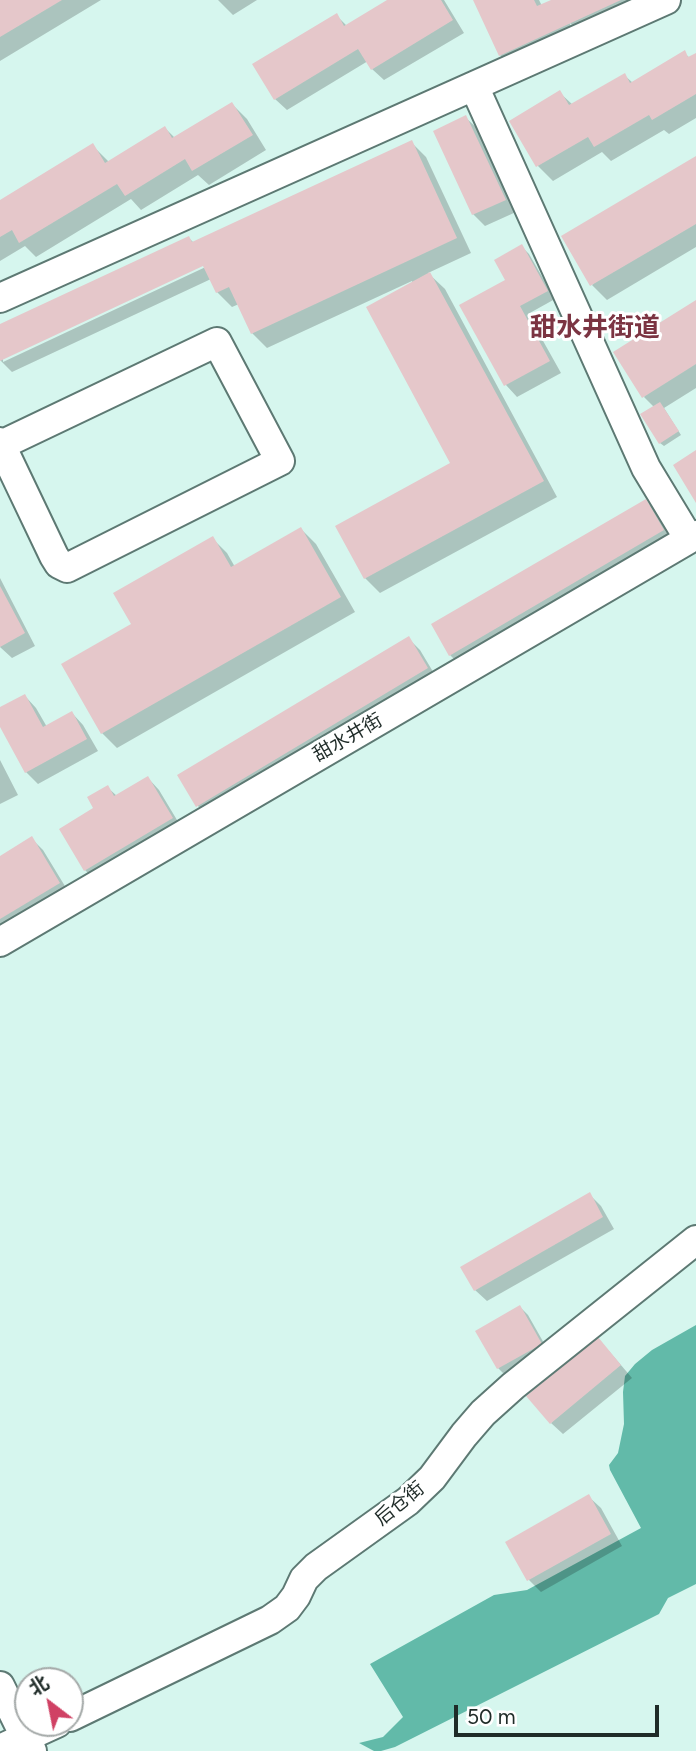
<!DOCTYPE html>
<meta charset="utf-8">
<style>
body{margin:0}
#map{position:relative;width:696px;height:1751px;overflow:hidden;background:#d6f6ee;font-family:Figtree,"Noto Sans SC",sans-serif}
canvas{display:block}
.north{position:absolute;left:14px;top:1667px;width:70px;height:70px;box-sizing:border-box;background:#fff;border:2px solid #a5aaa9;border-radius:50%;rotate:328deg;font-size:19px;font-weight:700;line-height:28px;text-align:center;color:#1f2b28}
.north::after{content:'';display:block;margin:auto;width:24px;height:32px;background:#d04164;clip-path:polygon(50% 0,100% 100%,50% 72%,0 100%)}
.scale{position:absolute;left:454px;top:1705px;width:205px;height:32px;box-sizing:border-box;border:4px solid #1f2b28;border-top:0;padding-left:9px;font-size:21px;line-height:24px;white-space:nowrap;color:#1f2b28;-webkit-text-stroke:5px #fff;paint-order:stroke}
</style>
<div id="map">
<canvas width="696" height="1751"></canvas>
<div class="north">北</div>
<div class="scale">50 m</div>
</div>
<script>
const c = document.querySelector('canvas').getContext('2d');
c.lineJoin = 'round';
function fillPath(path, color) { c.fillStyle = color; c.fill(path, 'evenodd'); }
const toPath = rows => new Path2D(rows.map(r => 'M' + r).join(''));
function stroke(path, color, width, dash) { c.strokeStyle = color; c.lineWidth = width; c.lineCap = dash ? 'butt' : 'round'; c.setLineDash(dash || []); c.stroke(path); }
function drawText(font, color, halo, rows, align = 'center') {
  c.font = font + ' Figtree,"Noto Sans SC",sans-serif'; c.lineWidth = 6; c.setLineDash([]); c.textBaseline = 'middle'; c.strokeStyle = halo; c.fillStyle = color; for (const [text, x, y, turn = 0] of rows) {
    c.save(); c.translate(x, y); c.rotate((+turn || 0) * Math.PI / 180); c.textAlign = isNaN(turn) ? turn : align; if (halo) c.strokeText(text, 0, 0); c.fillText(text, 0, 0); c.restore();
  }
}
fillPath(toPath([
 [696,1325,696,1584,668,1598,659,1614,395,1747,381,1751,374,1751,359,1743,383,1737,403,1717,370,1664,494,1595,527,1590,641,1528,610,1470,609,1465,618,1453,624,1424,623,1392,625,1376,635,1364,652,1350]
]), '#62baa9');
fillPath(toPath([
 [0,0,101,0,0,61],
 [218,0,257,0,233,15],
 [390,0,444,0,464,33,384,80,372,69,368,61,287,110,275,99,337,16,347,26],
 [475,0,539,0,542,6,555,0,658,0,582,35,569,22,572,28,512,67,500,55],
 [684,53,690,58,696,55,696,118,669,134,664,130,611,161,602,152,553,181,538,166,511,122,560,93,573,105,624,75,633,83],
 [232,104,247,119,266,150,209,185,198,175,141,210,131,199,36,257,25,246,0,261,0,202,93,146,109,162,165,128,175,138],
 [466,118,478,129,516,212,485,226,473,214,435,132],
 [411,142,426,157,471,253,428,273,445,289,557,497,380,593,365,578,452,464,412,281,267,348,252,333,239,304,232,307,217,292,211,279,12,372,0,360,0,326,189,238,194,243],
 [211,261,212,264,3,362,3,358],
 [696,158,696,247,607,300,592,285],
 [521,246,529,254,555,299,528,314,561,373,517,397,506,385,508,280],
 [696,302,696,388,664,408,681,435,664,446,660,443,654,407,644,397],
 [646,501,658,513,675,543,462,667,450,655],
 [301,529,316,544,355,612,117,748,102,733,133,625,212,538,227,553,235,567],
 [0,578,35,646,12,658,0,647],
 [408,638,420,650,438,680,209,817,197,805],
 [25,696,36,708,47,727,72,713,83,725,98,751,38,784,26,772,0,724,0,709],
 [0,760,18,795,0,804],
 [148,778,159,790,183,830,97,882,85,870,96,809,107,787,117,796],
 [32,839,43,850,71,896,0,937,0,858],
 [590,1195,601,1206,614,1229,487,1301,475,1290],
 [520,1307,528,1315,549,1352,506,1376,498,1368,477,1332],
 [609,1351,632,1378,563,1434,551,1423],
 [589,1497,601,1508,622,1546,541,1592,529,1580,507,1543]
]), '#0003');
fillPath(toPath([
 [0,0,62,0,0,37],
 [387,0,441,0,453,20,371,70,358,49,274,100,252,64,337,13,344,26],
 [473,0,534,0,537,6,551,0,621,0,499,56],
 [685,50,688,57,696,53,696,94,652,120,649,115,594,147,588,137,536,167,509,121,560,90,569,105,625,73,630,83],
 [232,102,253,135,192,171,185,159,125,196,117,184,19,243,12,230,0,237,0,200,93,143,105,163,165,126,172,138],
 [466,115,506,200,472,215,433,131],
 [412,140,457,238,251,334,229,287,216,293,203,266,0,361,0,324,189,236,192,242],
 [696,156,696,224,590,286,561,236],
 [522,244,548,291,520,306,550,361,504,386,459,305,505,280,494,260],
 [430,272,544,481,364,579,335,526,450,463,366,307],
 [696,300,696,364,642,398,613,352],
 [660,402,679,431,659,444,640,414],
 [696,450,696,503,673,465],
 [646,499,664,530,449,656,431,624],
 [301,527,341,597,101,734,61,664,131,624,113,593,213,536,231,567],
 [0,586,25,633,0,647],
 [409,636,428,668,196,807,177,775],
 [25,694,43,727,72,711,87,739,25,773,0,727,0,707],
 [148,776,173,818,84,871,59,829,93,808,87,797,108,785,114,796],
 [32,836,60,883,0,919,0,856],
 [590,1192,603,1217,474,1291,460,1267],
 [520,1305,542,1344,497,1369,475,1331],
 [598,1337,621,1365,550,1424,526,1396],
 [589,1494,611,1534,527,1581,505,1542]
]), '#e5c7ca');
const minor = toPath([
 [474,86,646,468,689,539],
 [0,298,666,0],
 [0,442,1,445,54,556,59,564,67,568,280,461,217,342,1,445],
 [0,942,696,535],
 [0,1686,32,1751],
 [70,1717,270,1620,287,1608,296,1596,304,1579,316,1567,408,1501,432,1478,464,1435,483,1413,513,1386,696,1240],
 [0,1749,57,1723]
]);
stroke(minor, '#5d7973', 32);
stroke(minor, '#fff', 28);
drawText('19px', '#1f2b28', '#fff', [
 ["甜水井街",348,738,-30],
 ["后仓街",400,1504,-39]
]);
drawText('bold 26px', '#7b3442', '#fff', [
 ["甜水井街道",595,328]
]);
</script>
